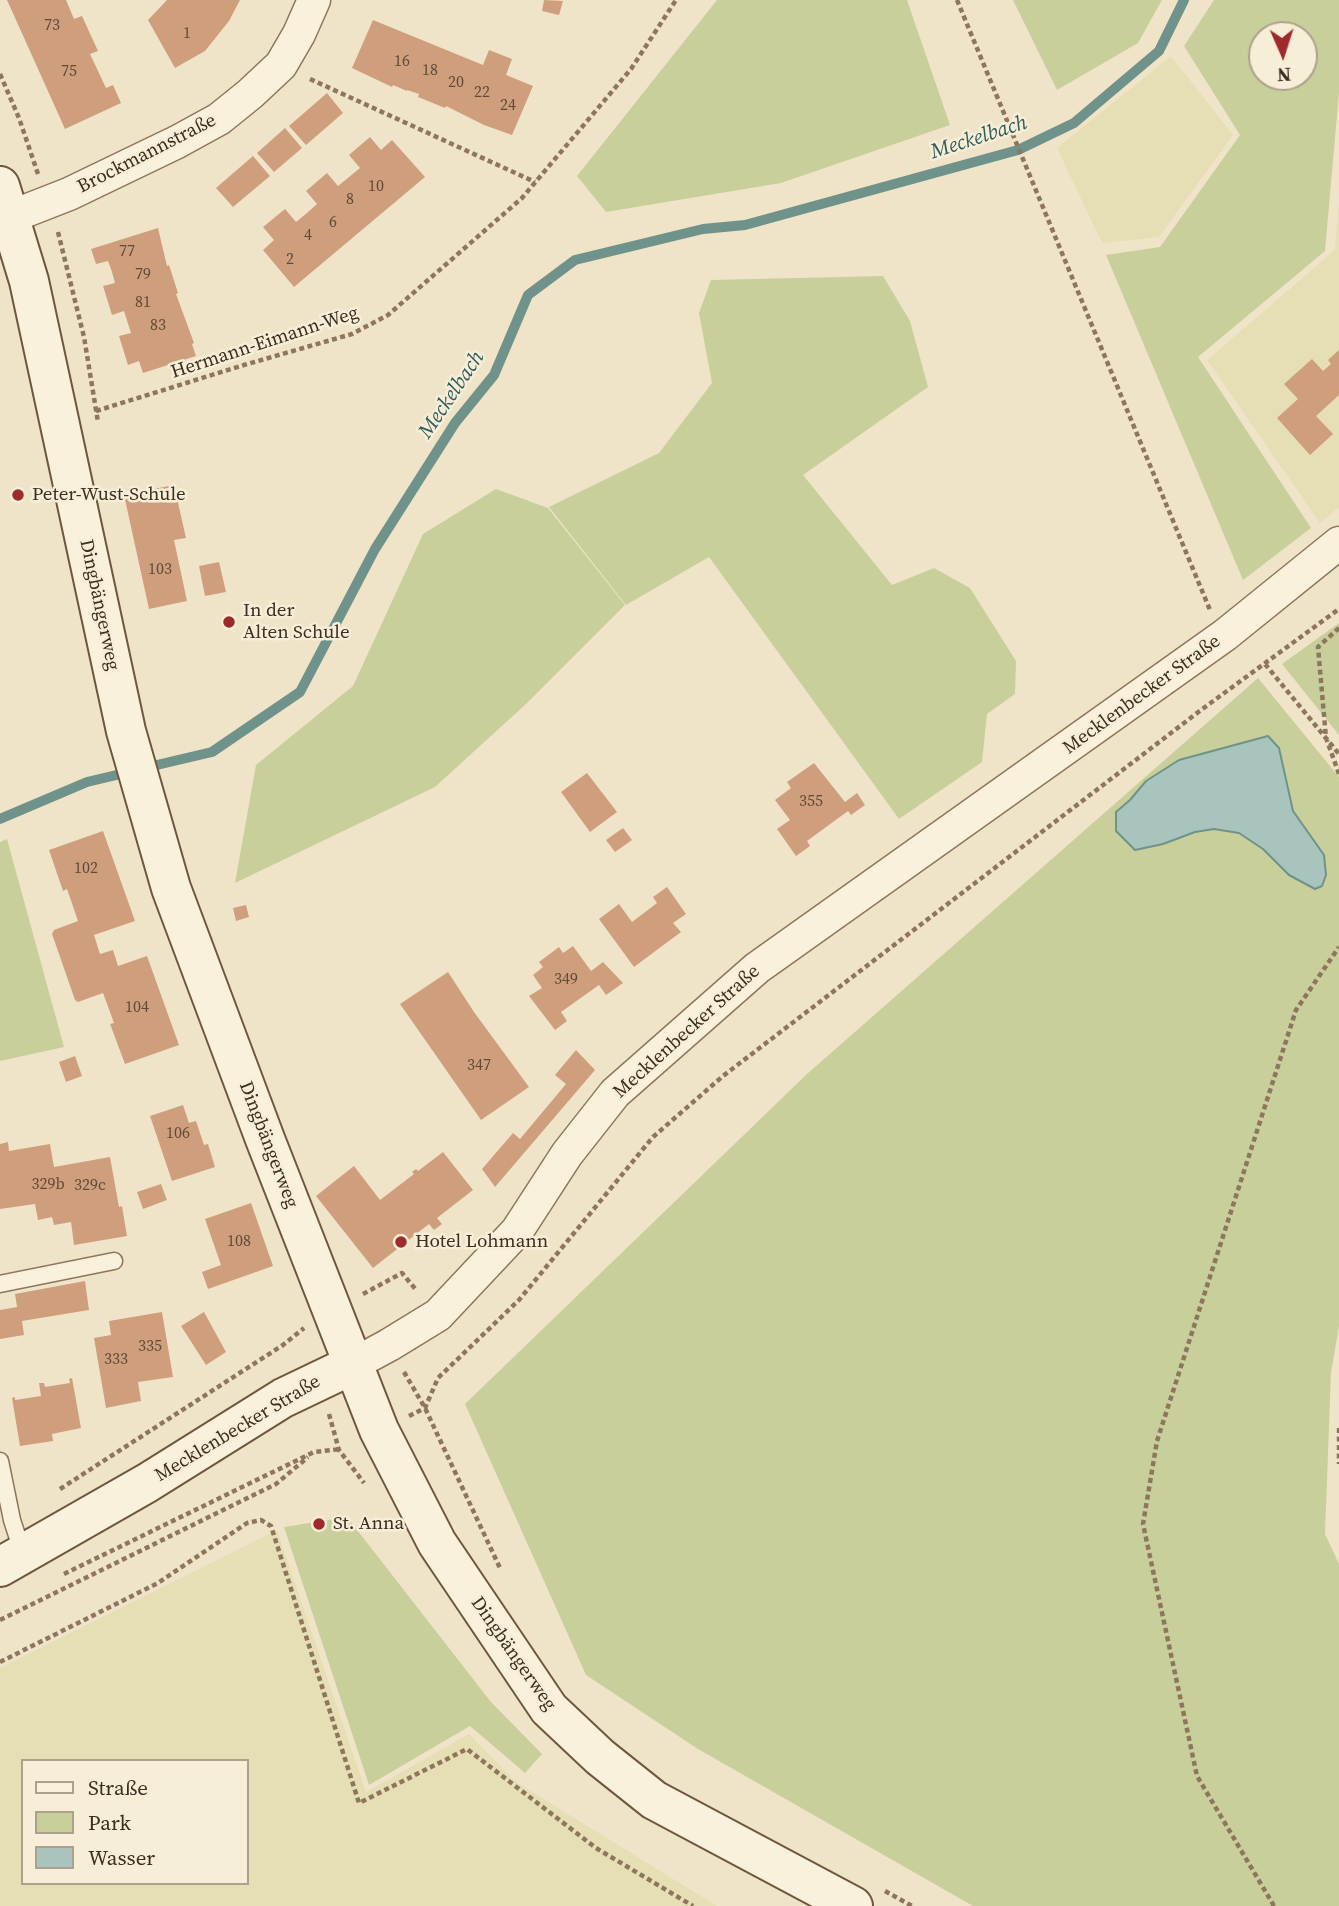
<!DOCTYPE html>
<meta charset="utf-8">
<style>
body{margin:0}
#map{position:relative;width:1339px;height:1906px;overflow:hidden;background:#f0e4c8;font-family:"Source Serif 4",serif}
canvas{display:block}
.legend{position:absolute;left:21px;top:1759px;width:228px;height:126px;box-sizing:border-box;background:#f7eed8;border:2px solid #ada18e;margin:0;padding:9px 12px;list-style:none;font-size:21px;color:#3d2e20}
.legend li{display:flex;align-items:center;gap:14px;height:35px}
.legend b{width:35px;border:2px solid #ada18e}
.north{position:absolute;left:1248px;top:21px;width:70px;height:70px;box-sizing:border-box;background:#f7eed8;border:2px solid #ada18e;border-radius:50%;rotate:177deg;font-size:19px;font-weight:700;line-height:28px;text-align:center;color:#3d2e20}
.north::after{content:'';display:block;margin:auto;width:24px;height:32px;background:#9e2a2b;clip-path:polygon(50% 0,100% 100%,50% 72%,0 100%)}
</style>
<div id="map">
<canvas width="1339" height="1906"></canvas>
<ul class="legend">
<li><b style="height:9px;background:#faf1dc"></b>Straße</li>
<li><b style="height:19px;background:#c9cf9b"></b>Park</li>
<li><b style="height:19px;background:#a9c4bc"></b>Wasser</li>
</ul>
<div class="north">N</div>
</div>
<script>
const c = document.querySelector('canvas').getContext('2d');
c.lineJoin = 'round';
function fillPath(path, color) { c.fillStyle = color; c.fill(path, 'evenodd'); }
const toPath = rows => new Path2D(rows.map(r => 'M' + r).join(''));
function stroke(path, color, width, dash) { c.strokeStyle = color; c.lineWidth = width; c.lineCap = dash ? 'butt' : 'round'; c.setLineDash(dash || []); c.stroke(path); }
function drawText(font, color, halo, rows, align = 'center') {
  c.font = font + ' "Source Serif 4",serif'; c.lineWidth = 5; c.setLineDash([]); c.textBaseline = 'middle'; c.strokeStyle = halo; c.fillStyle = color; for (const [text, x, y, turn = 0] of rows) {
    c.save(); c.translate(x, y); c.rotate((+turn || 0) * Math.PI / 180); c.textAlign = isNaN(turn) ? turn : align; if (halo) c.strokeText(text, 0, 0); c.fillText(text, 0, 0); c.restore();
  }
}
fillPath(toPath([
 [1171,56,1233,135,1159,237,1102,243,1057,148],
 [1339,197,1339,507,1320,523,1207,360,1335,250],
 [277,1530,366,1792,469,1734,516,1782,717,1906,0,1906,0,1668],
 [23,1761,247,1761,247,1883,23,1883]
]), '#e6deb5');
fillPath(toPath([
 [717,0,907,0,950,125,781,183,606,212,577,176],
 [1013,0,1162,0,1138,43,1057,90],
 [1214,0,1339,0,1339,93,1325,251,1198,357,1311,528,1243,580,1106,255,1160,247,1240,135,1184,46],
 [1262,35,1304,35,1304,77,1262,77],
 [883,276,910,321,928,387,803,475,892,585,934,568,970,588,1016,661,1015,694,987,714,982,762,899,819,709,557,626,605,549,507,659,453,712,383,699,313,711,280],
 [496,489,548,508,625,605,526,704,435,787,235,883,256,765,353,686,423,534],
 [1339,623,1339,735,1282,664],
 [1258,678,1339,777,1339,1326,1331,1373,1325,1534,1339,1564,1339,1906,973,1906,698,1749,586,1675,465,1404,807,1074],
 [7,839,64,1047,0,1061,0,842],
 [347,1517,491,1702,542,1754,525,1773,470,1726,369,1785,284,1527]
]), '#c9cf9b');
const water = toPath([
 [1268,736,1279,748,1293,811,1324,855,1326,875,1322,886,1315,889,1289,875,1263,849,1239,833,1214,829,1195,832,1163,844,1135,850,1116,831,1116,812,1130,800,1146,781,1179,760,1268,736]
]);
fillPath(water, '#a9c4bc');
stroke(water, '#6f938a', 2);
stroke(toPath([
 [144,768,212,752,300,692,375,549,455,423,494,375,528,295,575,260,703,229,745,225,1018,150,1074,123,1159,51,1184,0],
 [0,819,87,782,129,772]
]), '#6f938a', 10);
fillPath(toPath([
 [7,0,66,0,74,19,82,16,98,51,90,54,106,88,113,85,121,103,65,129],
 [167,0,240,0,229,21,205,51,175,68,148,20],
 [544,0,563,1,559,15,542,11],
 [373,20,483,65,489,50,512,59,506,75,533,86,512,135,484,125,446,106,445,108,418,97,419,94,407,90,407,91,393,85,392,87,352,68],
 [327,93,343,113,306,145,289,126],
 [285,128,302,148,274,172,257,153],
 [370,137,381,150,392,140,425,177,294,287,263,250,274,240,263,227,285,209,296,222,307,213,317,204,306,191,327,173,338,186,360,168,349,155],
 [253,156,270,176,233,207,216,188],
 [158,228,167,266,169,265,178,293,176,294,194,343,192,344,196,356,143,373,139,361,128,365,119,336,131,333,124,311,112,315,103,286,115,283,112,272,108,261,96,264,91,249],
 [1339,350,1339,395,1316,416,1333,434,1310,455,1277,418,1298,399,1284,384,1312,359,1323,371,1331,364,1328,360],
 [174,485,186,538,174,540,187,601,149,609,124,495],
 [219,562,226,592,205,596,199,566],
 [814,763,845,802,857,793,865,805,851,815,848,811,807,841,810,846,796,856,777,829,790,820,775,800,791,788,787,782],
 [587,773,617,812,590,832,561,792],
 [623,828,632,840,615,852,606,840],
 [103,831,135,921,94,935,100,954,113,950,118,966,147,956,179,1045,125,1064,110,1024,114,1023,103,993,78,1002,75,1000,52,934,54,930,78,921,67,889,63,891,49,850],
 [667,887,686,914,673,923,681,932,634,967,599,919,619,904,632,922,657,903,653,897],
 [246,905,249,917,236,921,233,908],
 [573,946,591,971,603,962,623,983,606,995,599,985,561,1012,567,1021,555,1030,529,996,542,988,533,975,543,967,539,962,559,947,563,953],
 [448,972,474,1012,529,1087,481,1120,400,1004],
 [576,1050,595,1070,495,1187,482,1169,513,1133,520,1139,566,1084,555,1075],
 [75,1056,82,1076,66,1082,59,1062],
 [183,1105,189,1123,196,1121,204,1145,208,1144,215,1167,172,1181,150,1116],
 [8,1142,9,1151,50,1144,54,1167,110,1157,119,1207,122,1206,127,1236,74,1245,71,1222,54,1225,52,1217,38,1220,35,1204,0,1209,0,1144],
 [443,1152,473,1190,437,1218,442,1224,434,1230,429,1224,373,1268,316,1196,354,1166,380,1200,414,1174,412,1172,416,1169,418,1171],
 [161,1184,167,1200,143,1209,137,1192],
 [251,1203,273,1266,208,1289,202,1272,221,1265,205,1219],
 [85,1281,89,1310,22,1321,24,1335,0,1339,0,1310,17,1307,15,1294],
 [162,1312,173,1377,138,1382,141,1401,106,1408,94,1338,111,1335,109,1321],
 [204,1312,226,1352,206,1365,181,1326],
 [72,1378,81,1428,52,1434,53,1441,20,1446,12,1398,15,1397,15,1400,41,1396,39,1383,44,1383,45,1387,70,1383,69,1379]
]), '#cf9f7d');
const lane = toPath([
 [0,1284,114,1261],
 [0,1461,12,1520,23,1554]
]);
const street = toPath([
 [10,217,69,194,177,142,219,119,250,94,281,65,299,34,314,0],
 [352,1365,389,1345,438,1315,517,1231,567,1154,615,1093,757,968,1225,635,1339,543]
]);
const secondary = toPath([
 [0,186,29,281,126,731,171,888,265,1139,379,1430,437,1543,549,1709,600,1757,654,1800,853,1906],
 [0,1567,147,1483,283,1398,352,1365]
]);
stroke(lane, '#8d765c', 19);
stroke(street, '#8d765c', 35);
stroke(secondary, '#6f573f', 42);
stroke(toPath([
 [957,0,1210,610],
 [0,74,19,118,38,174],
 [310,79,535,182],
 [58,232,84,337,98,422],
 [96,411,244,365,352,334,388,315,522,198,631,69,676,0],
 [1339,628,1318,647,1326,738,1339,774],
 [1265,664,1339,754],
 [363,1294,402,1273,417,1291],
 [404,1372,425,1408,500,1568],
 [329,1414,339,1450,364,1483],
 [409,1416,425,1408,438,1378,519,1300,653,1137,723,1076,1201,710,1339,609],
 [1339,1428,1339,1464],
 [60,1489,283,1345,304,1328],
 [64,1574,314,1452,341,1449],
 [0,1620,276,1484,308,1457],
 [0,1662,158,1583,247,1523,261,1520,271,1526,359,1803,467,1749,596,1848,693,1906],
 [885,1891,912,1906],
 [1274,1906,1197,1776,1143,1524,1157,1441,1296,1010,1339,947]
]), '#8d765c', 4.5, [5, 3.5]);
stroke(lane, '#faf1dc', 16);
stroke(street, '#faf1dc', 32);
stroke(secondary, '#faf1dc', 38);
for (const [x, y, r, color] of [
 [18,495,7,"#9e2a2b"],
 [229,622,7,"#9e2a2b"],
 [401,1242,7,"#9e2a2b"],
 [319,1524,7,"#9e2a2b"]
]) { const dot = new Path2D(); dot.arc(x, y, r, 0, 2 * Math.PI); c.fillStyle = color; c.fill(dot); stroke(dot, '#f7eed8', 2.5); }
drawText('16px', '#624a37', null, [
 ["73",52,26],
 ["1",187,34],
 ["16",402,62],
 ["18",430,71],
 ["75",69,72],
 ["20",456,83],
 ["22",482,93],
 ["24",508,106],
 ["10",376,187],
 ["8",350,200],
 ["6",333,223],
 ["4",308,236],
 ["77",127,252],
 ["2",290,260],
 ["79",143,275],
 ["81",143,303],
 ["83",158,326],
 ["103",160,570],
 ["355",811,802],
 ["102",86,869],
 ["349",566,980],
 ["104",137,1008],
 ["347",479,1066],
 ["106",178,1134],
 ["329b",48,1185],
 ["329c",90,1186],
 ["108",239,1242],
 ["335",150,1347],
 ["333",116,1360]
]);
drawText('19px', '#3d2e20', '#f7eed8', [
 ["Brockmannstraße",147,154,-27],
 ["Hermann-Eimann-Weg",265,343,-18],
 ["Dingbängerweg",99,605,78],
 ["Mecklenbecker Straße",1142,695,-36],
 ["Mecklenbecker Straße",687,1032,-42],
 ["Dingbängerweg",268,1145,69],
 ["Mecklenbecker Straße",238,1429,-31],
 ["Dingbängerweg",513,1654,55]
]);
drawText('19px', '#3d2e20', '#f7eed8', [
 ["Peter-Wust-Schule",32,495],
 ["In der",243,611],
 ["Alten Schule",243,633],
 ["Hotel Lohmann",415,1242],
 ["St. Anna",333,1524]
], 'left');
drawText('italic 21px', '#2f5d5a', '#f7eed8', [
 ["Meckelbach",979,138,-18],
 ["Meckelbach",452,395,-56]
]);
</script>
